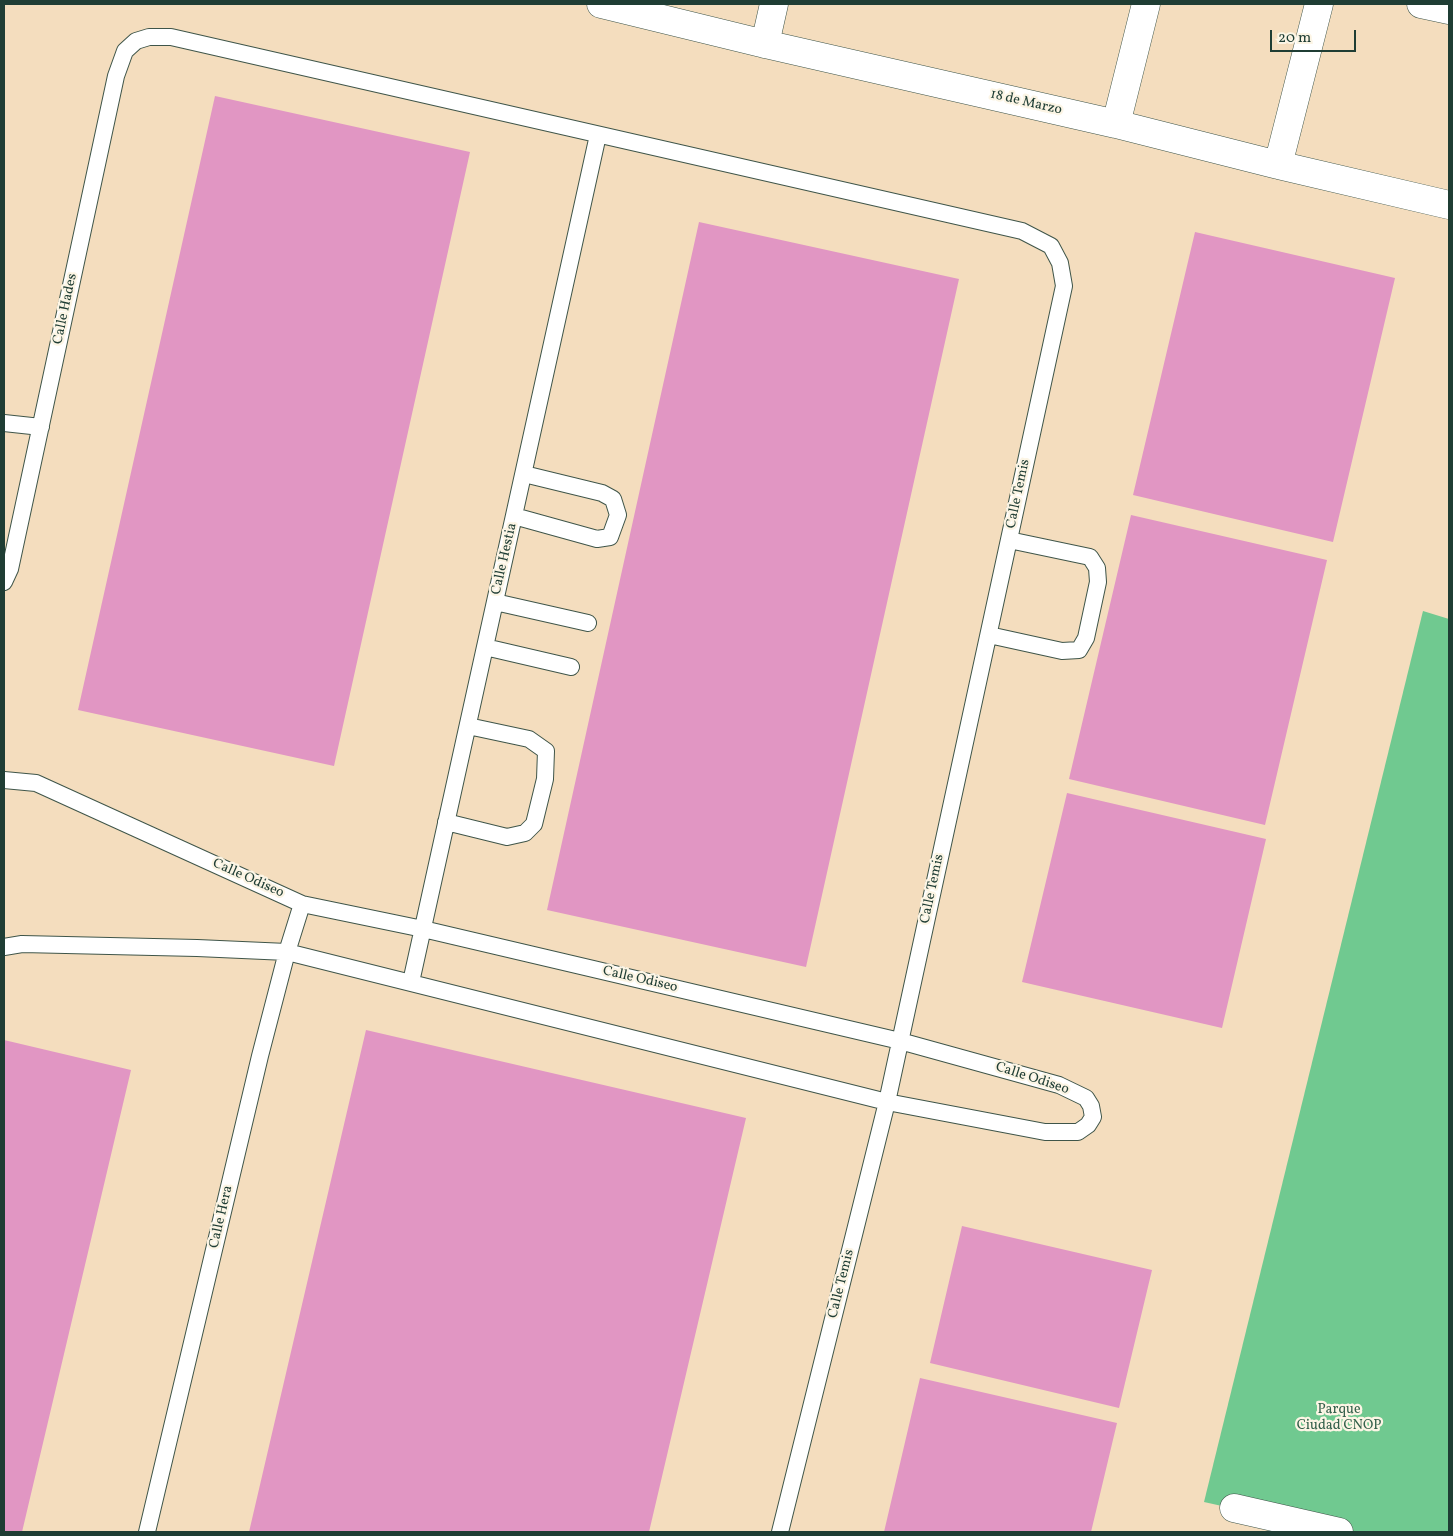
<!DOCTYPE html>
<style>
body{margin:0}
#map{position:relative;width:1453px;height:1536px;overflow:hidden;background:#f4ddbe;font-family:Vollkorn,serif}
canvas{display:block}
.frame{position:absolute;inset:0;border:5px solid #1f3d34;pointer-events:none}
.scale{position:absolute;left:1270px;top:30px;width:86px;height:22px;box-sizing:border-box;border:2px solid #1f3d34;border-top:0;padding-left:6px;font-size:15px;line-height:18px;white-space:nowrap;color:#1f3d34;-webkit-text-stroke:4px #fcf5e5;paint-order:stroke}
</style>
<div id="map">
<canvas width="1453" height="1536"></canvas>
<div class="frame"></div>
<div class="scale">20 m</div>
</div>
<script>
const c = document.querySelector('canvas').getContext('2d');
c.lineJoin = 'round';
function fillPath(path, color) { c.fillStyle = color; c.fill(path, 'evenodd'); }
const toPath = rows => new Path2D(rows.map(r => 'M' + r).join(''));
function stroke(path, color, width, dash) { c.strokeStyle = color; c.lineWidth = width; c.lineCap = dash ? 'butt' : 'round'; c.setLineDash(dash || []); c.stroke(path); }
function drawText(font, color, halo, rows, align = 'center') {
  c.font = font + ' Vollkorn,serif'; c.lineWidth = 4.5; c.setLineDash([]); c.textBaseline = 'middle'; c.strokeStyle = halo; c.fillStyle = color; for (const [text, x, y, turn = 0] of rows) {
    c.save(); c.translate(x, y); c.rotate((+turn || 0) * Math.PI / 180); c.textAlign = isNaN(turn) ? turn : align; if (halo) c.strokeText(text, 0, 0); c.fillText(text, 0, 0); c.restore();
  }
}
fillPath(toPath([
 [1423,611,1449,619,1449,1532,1339,1532,1204,1502]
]), '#70c990');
fillPath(toPath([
 [215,96,470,152,334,766,78,710],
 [699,222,959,279,806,967,547,910],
 [1195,232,1395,278,1333,542,1133,495],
 [1131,515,1327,560,1265,825,1069,779],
 [1067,793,1266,839,1222,1028,1022,982],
 [366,1030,746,1118,649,1532,249,1532],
 [4,1040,131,1070,22,1532,4,1532],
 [962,1226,1152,1270,1119,1408,930,1363],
 [920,1378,1117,1423,1091,1532,884,1532]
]), '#e196c3');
const service = toPath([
 [4,423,41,427],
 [514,516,597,539,610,537,618,515,613,499,602,493,524,474],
 [4,582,10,569,116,76,125,51,136,41,149,37,171,37,1022,231,1051,246,1060,263,1064,286,887,1102,780,1532],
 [495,602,588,623],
 [989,635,1062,651,1079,650,1086,638,1098,582,1097,568,1090,557,1009,540],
 [485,647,571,667],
 [4,780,36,783,302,904,423,929,900,1041,1059,1085,1086,1098,1091,1106,1093,1117,1088,1125,1078,1132,1045,1132,887,1102,287,952,197,948,22,944,4,947],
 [446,822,507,837,525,833,534,824,545,779,546,751,529,739,468,726],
 [411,982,598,135],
 [147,1532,260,1056,287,952,302,904]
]);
const minor = toPath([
 [601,4,765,44,1116,124,1278,165,1449,205],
 [1421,4,1449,10],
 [765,44,774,4],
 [1116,124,1146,4],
 [1278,165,1319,4],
 [1234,1508,1339,1532]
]);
stroke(service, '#3f5549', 18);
stroke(minor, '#3f5549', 29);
stroke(service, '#fff', 16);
stroke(minor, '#fff', 28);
drawText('14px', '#1f3d34', '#fcf5e5', [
 ["18 de Marzo",1026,103,13],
 ["Calle Hades",66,309,-78],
 ["Calle Temis",1019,494,-78],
 ["Calle Hestia",505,559,-77],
 ["Calle Odiseo",248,879,24],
 ["Calle Temis",933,889,-78],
 ["Calle Odiseo",640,980,13],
 ["Calle Odiseo",1032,1079,18],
 ["Calle Hera",222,1217,-77],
 ["Calle Temis",842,1284,-76]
]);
drawText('14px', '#33604b', '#fcf5e5', [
 ["Parque",1339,1410],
 ["Ciudad CNOP",1339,1426]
]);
</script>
